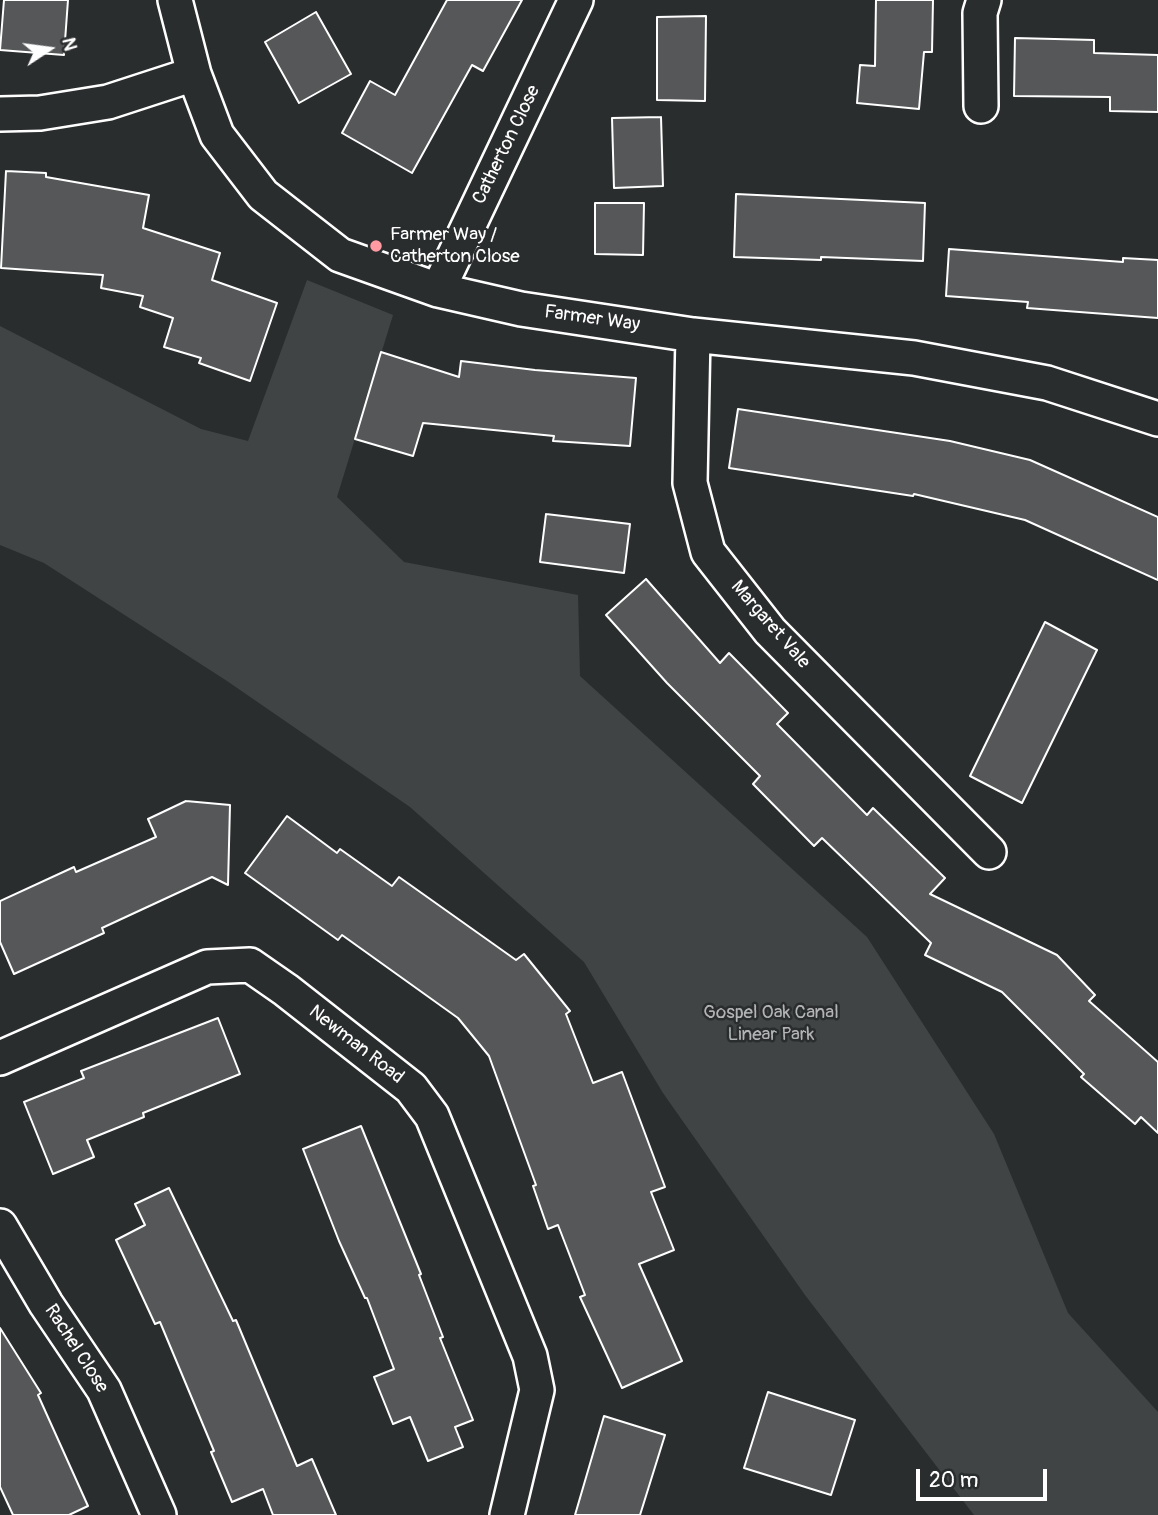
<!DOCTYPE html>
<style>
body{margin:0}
#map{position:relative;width:1158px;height:1515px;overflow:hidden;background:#2a2d2e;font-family:Pangolin,sans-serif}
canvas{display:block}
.north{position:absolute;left:14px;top:14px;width:70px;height:70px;-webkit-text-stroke:5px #2a2d2e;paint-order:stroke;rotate:77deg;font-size:19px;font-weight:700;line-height:28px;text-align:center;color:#fff}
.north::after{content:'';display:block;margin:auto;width:24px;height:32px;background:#fff;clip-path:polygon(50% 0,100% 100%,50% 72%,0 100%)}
.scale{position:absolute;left:916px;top:1469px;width:131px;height:32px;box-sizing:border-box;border:4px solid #fff;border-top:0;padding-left:9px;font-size:21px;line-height:24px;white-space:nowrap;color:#fff;-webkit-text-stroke:5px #2a2d2e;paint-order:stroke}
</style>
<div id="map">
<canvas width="1158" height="1515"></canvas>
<div class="north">N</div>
<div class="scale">20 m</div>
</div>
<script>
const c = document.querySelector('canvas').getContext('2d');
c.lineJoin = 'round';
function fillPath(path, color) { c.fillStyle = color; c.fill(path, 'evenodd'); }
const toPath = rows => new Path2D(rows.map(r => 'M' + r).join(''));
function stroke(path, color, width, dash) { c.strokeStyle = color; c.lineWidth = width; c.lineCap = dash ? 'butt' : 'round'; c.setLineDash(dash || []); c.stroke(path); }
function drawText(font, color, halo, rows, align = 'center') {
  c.font = font + ' Pangolin,sans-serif'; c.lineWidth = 5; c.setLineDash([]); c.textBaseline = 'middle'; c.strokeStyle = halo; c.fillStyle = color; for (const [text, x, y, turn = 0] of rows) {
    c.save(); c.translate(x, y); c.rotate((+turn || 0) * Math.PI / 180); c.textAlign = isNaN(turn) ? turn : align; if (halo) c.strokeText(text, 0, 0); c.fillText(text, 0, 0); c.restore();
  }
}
fillPath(toPath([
 [307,280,393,315,337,497,404,562,578,595,580,676,867,937,994,1134,1068,1313,1158,1412,1158,1515,974,1515,805,1295,663,1093,584,962,410,807,227,681,44,563,0,545,0,326,201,429,248,441]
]), '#414445');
const building = toPath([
 [4,0,68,0,64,55,0,50,4,0],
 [447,0,522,0,483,71,472,65,412,173,342,133,370,81,395,95,447,0],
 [876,0,933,0,932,52,924,52,919,109,857,103,860,65,875,66,876,0],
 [316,12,351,74,299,103,265,42,316,12],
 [706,16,705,101,657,100,657,17,706,16],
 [1015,38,1094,40,1094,53,1158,55,1158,112,1110,111,1110,97,1014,96,1015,38],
 [661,117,663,186,614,188,612,118,661,117],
 [6,171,46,173,46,177,149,195,143,228,220,253,212,280,277,303,250,381,199,363,201,358,164,347,173,318,140,307,143,296,101,288,103,275,1,268,6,171],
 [736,194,925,203,923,261,821,257,821,260,734,257,736,194],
 [595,203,644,203,643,255,595,254,595,203],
 [949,249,1123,262,1123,258,1158,260,1158,318,1027,308,1028,302,946,296,949,249],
 [381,352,459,377,461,361,535,370,636,378,630,446,553,441,554,436,423,423,413,456,355,439,381,352],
 [738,409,950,441,1030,460,1158,517,1158,580,1025,520,914,494,913,496,729,468,738,409],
 [546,514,630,524,624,573,540,562,546,514],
 [646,579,720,663,729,653,788,713,777,724,867,815,873,808,945,878,930,894,1057,955,1095,995,1089,1001,1158,1062,1158,1133,1141,1117,1135,1124,1081,1077,1084,1074,1002,992,925,955,931,943,822,838,814,846,753,784,760,776,667,683,606,615,646,579],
 [1045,622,1097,650,1022,803,970,776,1045,622],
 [186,801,230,805,228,885,212,877,102,928,104,933,14,974,0,942,0,901,74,867,76,872,156,837,148,819,186,801],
 [287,816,337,853,340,849,392,886,399,877,516,960,524,954,570,1011,566,1014,593,1083,622,1072,665,1187,651,1192,674,1250,639,1264,682,1361,622,1388,580,1297,585,1295,558,1225,548,1229,533,1186,536,1185,489,1056,458,1018,342,935,338,940,245,873,287,816],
 [218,1018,240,1074,143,1113,144,1117,87,1140,94,1157,53,1174,24,1102,84,1078,81,1071,218,1018],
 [361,1126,421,1274,419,1275,443,1337,440,1338,473,1420,455,1427,463,1447,428,1461,410,1417,393,1424,374,1377,394,1369,367,1298,365,1298,339,1241,303,1149,361,1126],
 [169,1188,233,1321,236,1320,297,1466,312,1459,336,1515,273,1515,263,1489,232,1502,211,1452,214,1451,160,1322,155,1324,116,1240,145,1225,135,1204,169,1188],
 [0,1328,41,1393,38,1395,88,1506,69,1515,13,1515,0,1487,0,1328],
 [768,1392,855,1420,831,1495,744,1468,768,1392],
 [604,1416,665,1435,640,1515,575,1515,604,1416]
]);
fillPath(building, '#555758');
stroke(building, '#fff', 2);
const street = toPath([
 [175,0,194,74,217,135,263,195,340,255,438,290,521,309,693,335,914,358,1047,383,1158,419],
 [981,106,980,13,984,0],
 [0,114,40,113,108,102,194,74],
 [438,290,576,0],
 [693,335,690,483,708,552,770,631,989,852],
 [0,1058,207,967,250,965,286,990,411,1088,432,1116,530,1356,537,1390,507,1515],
 [0,1226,46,1304,104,1390,159,1515]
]);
stroke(street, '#fff', 38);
stroke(street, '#2a2d2e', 33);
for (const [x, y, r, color] of [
 [376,246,7,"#ff9aa2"]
]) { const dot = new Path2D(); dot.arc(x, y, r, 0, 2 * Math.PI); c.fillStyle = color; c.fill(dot); stroke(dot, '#2a2d2e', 2.5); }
drawText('19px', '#fff', '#2a2d2e', [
 ["Catherton Close",507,145,-64],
 ["Farmer Way",592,319,8],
 ["Margaret Vale",770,625,49],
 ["Newman Road",356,1045,38],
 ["Rachel Close",76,1349,57]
]);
drawText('19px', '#fff', '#2a2d2e', [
 ["Farmer Way /",390,235],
 ["Catherton Close",390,257]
], 'left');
drawText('19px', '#b3b4b5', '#2a2d2e', [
 ["Gospel Oak Canal",771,1013],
 ["Linear Park",771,1035]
]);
</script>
